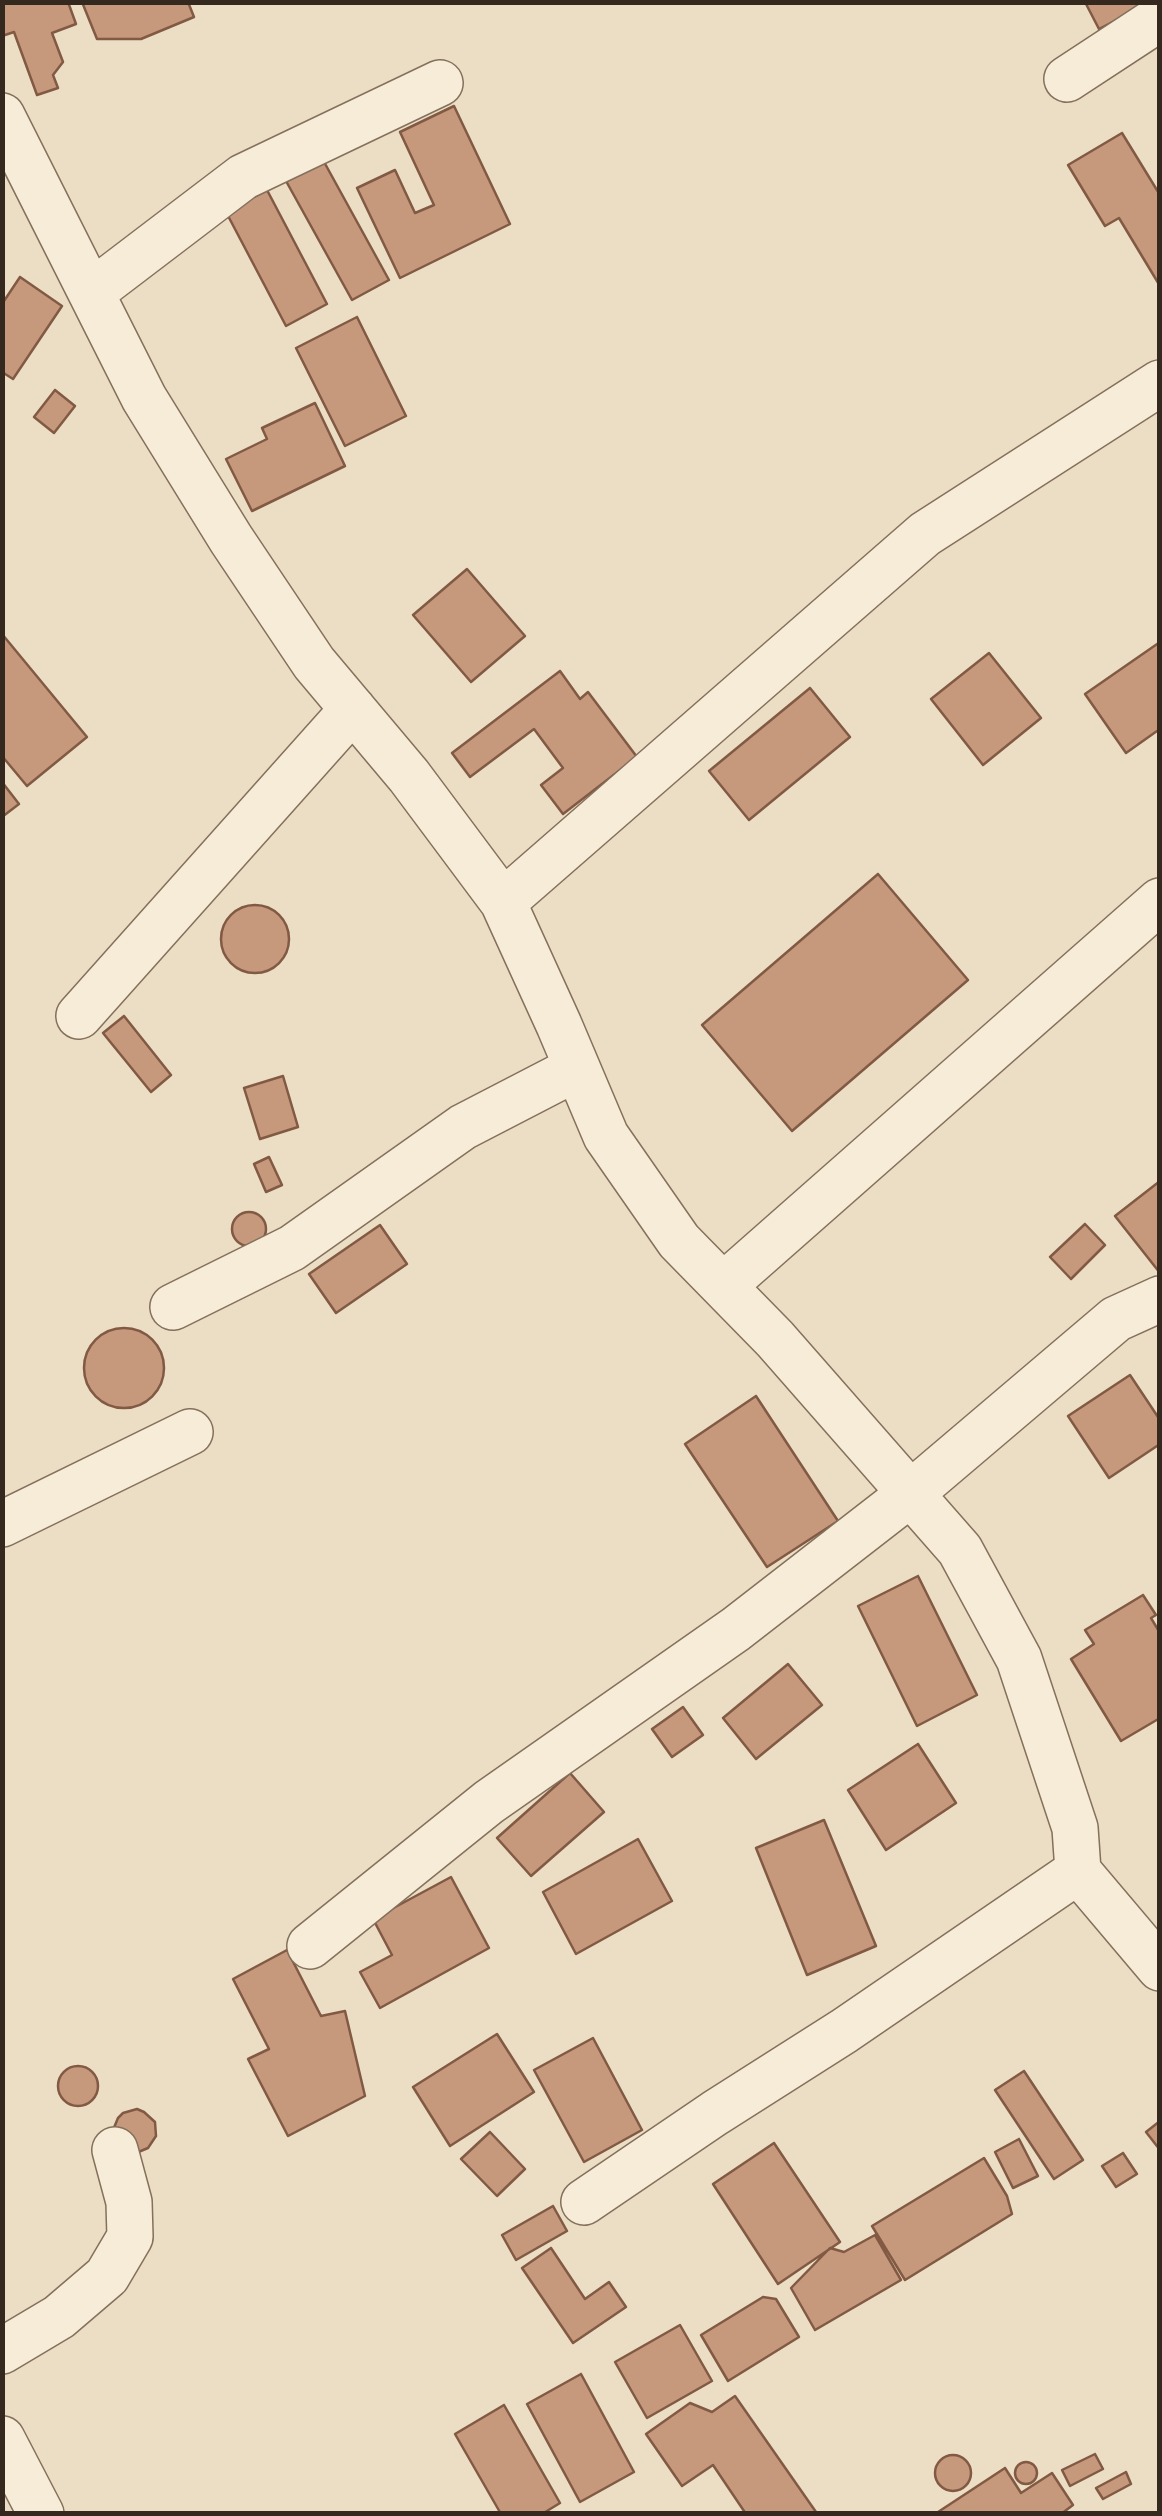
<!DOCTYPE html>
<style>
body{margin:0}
#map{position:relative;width:1162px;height:2516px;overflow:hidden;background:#ebdec4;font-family:"Roboto Serif",serif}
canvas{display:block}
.frame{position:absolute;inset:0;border:5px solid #35291f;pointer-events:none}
</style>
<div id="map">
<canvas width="1162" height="2516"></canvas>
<div class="frame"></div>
</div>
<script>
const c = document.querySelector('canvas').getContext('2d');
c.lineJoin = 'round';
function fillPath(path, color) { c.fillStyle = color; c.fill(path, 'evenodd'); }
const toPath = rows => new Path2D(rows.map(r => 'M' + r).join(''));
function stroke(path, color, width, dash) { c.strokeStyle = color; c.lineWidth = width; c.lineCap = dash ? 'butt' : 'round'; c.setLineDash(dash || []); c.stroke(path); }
const building = toPath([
 [2,2,68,2,76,24,52,33,63,62,53,75,58,88,37,95,14,32,2,36,2,2],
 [82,2,188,2,194,17,141,39,97,39,82,2],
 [1085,2,1146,2,1147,4,1099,29,1085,2],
 [454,106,510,224,400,278,357,188,395,170,415,213,434,205,400,132,454,106],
 [1122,133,1160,195,1160,286,1119,218,1105,226,1068,165,1122,133],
 [323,160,389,280,352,300,286,181,323,160],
 [267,190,327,304,286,326,226,212,267,190],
 [20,277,62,306,13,379,2,372,2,304,20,277],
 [357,317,406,416,345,446,296,348,357,317],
 [55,390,75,406,54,433,34,417,55,390],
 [315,403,345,466,252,511,226,459,267,439,262,428,315,403],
 [467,569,525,636,471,682,413,615,467,569],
 [2,634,87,737,27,786,2,756,2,634],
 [1160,642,1160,734,1157,731,1126,753,1085,694,1160,642],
 [989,653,1041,718,983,765,931,699,989,653],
 [560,671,580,699,588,692,637,757,563,814,541,785,563,768,534,729,470,777,452,753,560,671],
 [810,688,850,737,749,820,709,771,810,688],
 [2,782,19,804,2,817,2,782],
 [878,874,968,980,792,1131,702,1025,878,874],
 '221 939a34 34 0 1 1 68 0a34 34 0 1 1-68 0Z',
 [124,1016,171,1075,151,1092,103,1033,124,1016],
 [283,1076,298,1127,260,1139,244,1088,283,1076],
 [269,1157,282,1185,266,1192,254,1164,269,1157],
 [1160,1181,1160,1273,1115,1216,1160,1181],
 '232 1229a17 17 0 1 1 34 0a17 17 0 1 1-34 0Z',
 [1085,1224,1105,1245,1071,1279,1050,1257,1085,1224],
 [380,1225,407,1264,336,1313,309,1274,380,1225],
 '84 1368a40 40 0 1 1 80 0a40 40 0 1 1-80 0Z',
 [1130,1375,1160,1420,1160,1444,1109,1478,1068,1416,1130,1375],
 [756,1396,838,1521,767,1567,685,1444,756,1396],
 [918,1576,977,1695,917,1726,858,1606,918,1576],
 [1143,1595,1156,1615,1151,1618,1160,1633,1160,1718,1121,1741,1071,1659,1094,1644,1085,1630,1143,1595],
 [788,1664,822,1705,756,1759,723,1718,788,1664],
 [683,1707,703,1735,672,1757,652,1729,683,1707],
 [918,1744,956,1803,886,1850,848,1790,918,1744],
 [570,1773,604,1812,531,1876,497,1838,570,1773],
 [824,1820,876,1946,807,1975,756,1848,824,1820],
 [638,1839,672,1901,576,1954,543,1892,638,1839],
 [451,1877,489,1948,380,2008,360,1972,392,1955,373,1919,451,1877],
 [287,1950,321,2016,345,2011,365,2096,288,2136,248,2059,269,2049,233,1979,287,1950],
 [497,2034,534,2092,450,2146,413,2087,497,2034],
 [593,2038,642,2130,584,2162,534,2070,593,2038],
 '58 2086a20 20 0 1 1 40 0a20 20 0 1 1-40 0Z',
 [1024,2071,1083,2160,1054,2179,995,2090,1024,2071],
 [137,2109,144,2112,155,2122,156,2136,148,2148,136,2153,113,2130,118,2118,123,2113,137,2109],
 [1160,2121,1160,2150,1146,2132,1160,2121],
 [490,2132,525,2169,497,2196,461,2159,490,2132],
 [1019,2139,1038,2176,1013,2188,995,2152,1019,2139],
 [774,2143,840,2242,778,2284,713,2184,774,2143],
 [1123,2153,1137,2174,1116,2187,1102,2166,1123,2153],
 [984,2158,1007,2196,1012,2214,905,2280,872,2226,984,2158],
 [553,2206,567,2231,516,2260,502,2235,553,2206],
 [875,2235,901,2280,815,2330,791,2288,830,2248,844,2252,875,2235],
 [551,2248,585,2299,609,2282,626,2307,573,2343,522,2268,551,2248],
 [763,2297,776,2299,799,2337,728,2381,701,2335,763,2297],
 [680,2325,712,2381,647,2418,615,2362,680,2325],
 [581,2374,634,2472,580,2502,527,2404,581,2374],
 [735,2396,816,2512,813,2514,746,2514,713,2465,682,2486,646,2434,690,2403,712,2412,735,2396],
 [504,2405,560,2503,542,2514,501,2514,455,2434,504,2405],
 [1095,2454,1103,2469,1070,2486,1062,2470,1095,2454],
 '935 2473a18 18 0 1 1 36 0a18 18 0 1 1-36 0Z',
 '1015 2473a11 11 0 1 1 22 0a11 11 0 1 1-22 0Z',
 [1005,2468,1021,2493,1052,2473,1073,2505,1061,2514,935,2514,1005,2468],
 [1126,2472,1131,2484,1103,2499,1096,2488,1126,2472]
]);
fillPath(building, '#c6997d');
stroke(building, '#825a43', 2.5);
const minor = toPath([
 [1067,79,1160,18],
 [2,116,144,398,231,539,314,663,409,776,503,902,559,1025,606,1136,679,1241,775,1339,960,1550,1019,1659,1075,1828,1078,1871,1160,1968],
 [92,292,243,177,440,83],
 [503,902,925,534,1160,383],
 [79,1016,353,709],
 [723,1286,1160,901],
 [173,1307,292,1248,463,1127,577,1068],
 [2,1524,190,1432],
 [310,1946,489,1802,736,1629,910,1494,1116,1319,1160,1299],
 [584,2202,715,2113,844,2031,1078,1871],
 [2,2351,59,2317,107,2276,130,2237,129,2202,115,2150],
 [2,2439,41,2514]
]);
stroke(minor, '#84705c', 48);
stroke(minor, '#f6ecd7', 45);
</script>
